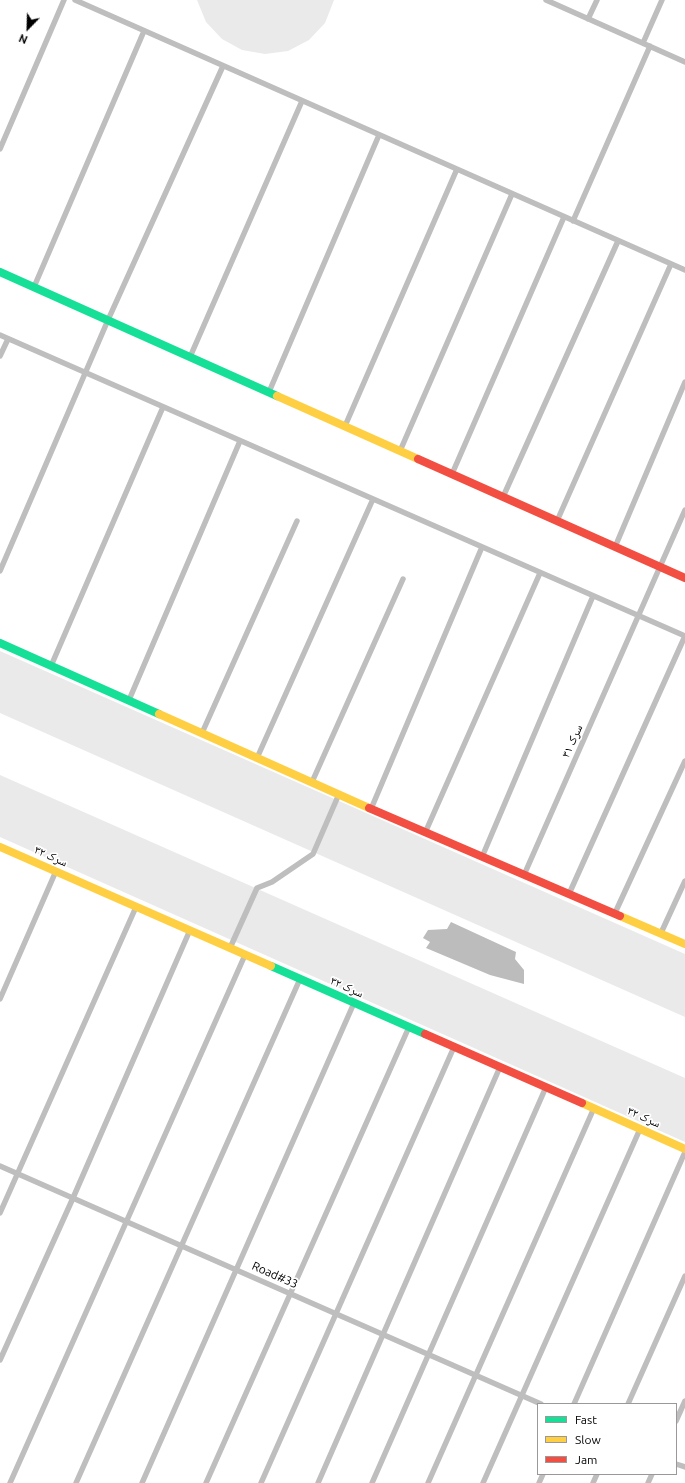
<!DOCTYPE html>
<meta charset="utf-8">
<style>
body{margin:0}
#map{position:relative;width:685px;height:1483px;overflow:hidden;background:#fff;font-family:Ubuntu,sans-serif}
canvas{display:block}
.legend{position:absolute;left:537px;top:1403px;width:140px;height:72px;box-sizing:border-box;background:#fff;border:1px solid #999;margin:0;padding:5px 7px;list-style:none;font-size:12px;color:#000}
.legend li{display:flex;align-items:center;gap:8px;height:20px}
.legend b{width:20px;border:1px solid #999}
.north{position:absolute;left:8px;top:8px;width:40px;height:40px;-webkit-text-stroke:3px #fff;paint-order:stroke;rotate:203deg;font-size:11px;font-weight:700;line-height:16px;text-align:center;color:#000}
.north::after{content:'';display:block;margin:auto;width:14px;height:18px;background:#000;clip-path:polygon(50% 0,100% 100%,50% 72%,0 100%)}
</style>
<div id="map">
<canvas width="685" height="1483"></canvas>
<ul class="legend">
<li><b style="height:5px;background:#16e098"></b>Fast</li>
<li><b style="height:5px;background:#ffcf43"></b>Slow</li>
<li><b style="height:5px;background:#f24e42"></b>Jam</li>
</ul>
<div class="north">N</div>
</div>
<script>
const c = document.querySelector('canvas').getContext('2d');
c.lineJoin = 'round';
function fillPath(path, color) { c.fillStyle = color; c.fill(path, 'evenodd'); }
const toPath = rows => new Path2D(rows.map(r => 'M' + r).join(''));
function stroke(path, color, width, dash) { c.strokeStyle = color; c.lineWidth = width; c.lineCap = dash ? 'butt' : 'round'; c.setLineDash(dash || []); c.stroke(path); }
function drawText(font, color, halo, rows, align = 'center') {
  c.font = font + ' Ubuntu,"Noto Naskh Arabic",sans-serif'; c.lineWidth = 3.5; c.setLineDash([]); c.textBaseline = 'middle'; c.strokeStyle = halo; c.fillStyle = color; for (const [text, x, y, turn = 0] of rows) {
    c.save(); c.translate(x, y); c.rotate((+turn || 0) * Math.PI / 180); c.textAlign = isNaN(turn) ? turn : align; if (halo) c.strokeText(text, 0, 0); c.fillText(text, 0, 0); c.restore();
  }
}
fillPath(toPath([
 [197,0,334,0,325,23,309,40,288,51,265,54,242,50,222,39,206,22],
 [0,651,685,954,685,1017,0,713],
 [0,775,685,1078,685,1142,0,837]
]), '#eaeaea');
fillPath(toPath([
 [451,922,516,952,515,959,524,970,524,984,490,975,426,948,430,942,423,938,428,930,447,929]
]), '#bcbcbc');
stroke(toPath([
 [75,0,685,270],
 [546,0,685,62],
 [588,19,597,0],
 [643,43,662,0],
 [0,149,64,0],
 [573,221,650,46],
 [34,287,144,31],
 [0,335,685,636],
 [0,356,8,339],
 [190,357,302,101],
 [269,392,379,135],
 [345,426,457,169],
 [400,451,512,194],
 [452,474,564,217],
 [503,497,618,241],
 [557,521,671,264],
 [615,547,685,382],
 [0,571,108,320,223,66],
 [51,666,163,407],
 [129,700,240,441],
 [202,733,297,521],
 [257,758,373,499],
 [312,782,403,579],
 [371,809,482,547],
 [425,833,540,573],
 [482,857,593,596],
 [524,875,685,510],
 [569,894,685,636],
 [615,913,685,761],
 [661,933,685,881],
 [230,948,257,888,272,882,313,854,339,794],
 [0,999,56,871],
 [0,1166,541,1404],
 [0,1213,136,907],
 [0,1360,73,1198,190,930],
 [574,1404,685,1152],
 [628,1404,685,1276],
 [676,1421,685,1401],
 [676,1464,685,1467],
 [10,1483,245,955],
 [76,1483,300,979],
 [142,1483,354,1003],
 [206,1483,409,1027],
 [261,1483,454,1047],
 [318,1483,500,1067],
 [372,1483,546,1087],
 [428,1483,594,1108],
 [483,1483,640,1129],
 [539,1483,543,1474],
 [593,1483,597,1474],
 [648,1483,652,1474]
]), '#bebebe', 5.5);
stroke(toPath([
 [0,272,277,396],
 [0,643,159,714],
 [271,966,425,1034]
]), '#16e098', 8);
stroke(toPath([
 [277,396,418,459],
 [159,714,369,808],
 [0,847,271,966],
 [620,916,685,944],
 [582,1103,685,1149]
]), '#ffcf43', 8);
stroke(toPath([
 [418,459,685,578],
 [369,808,620,916],
 [425,1034,582,1103]
]), '#f24e42', 8);
drawText('12px', '#000', '#fff', [
 ["سرک ۳۱",572,741,-66],
 ["سرک ۳۲",51,856,24],
 ["سرک ۳۲",347,987,24],
 ["سرک ۳۲",644,1117,24],
 ["Road#33",275,1275,24]
]);
</script>
